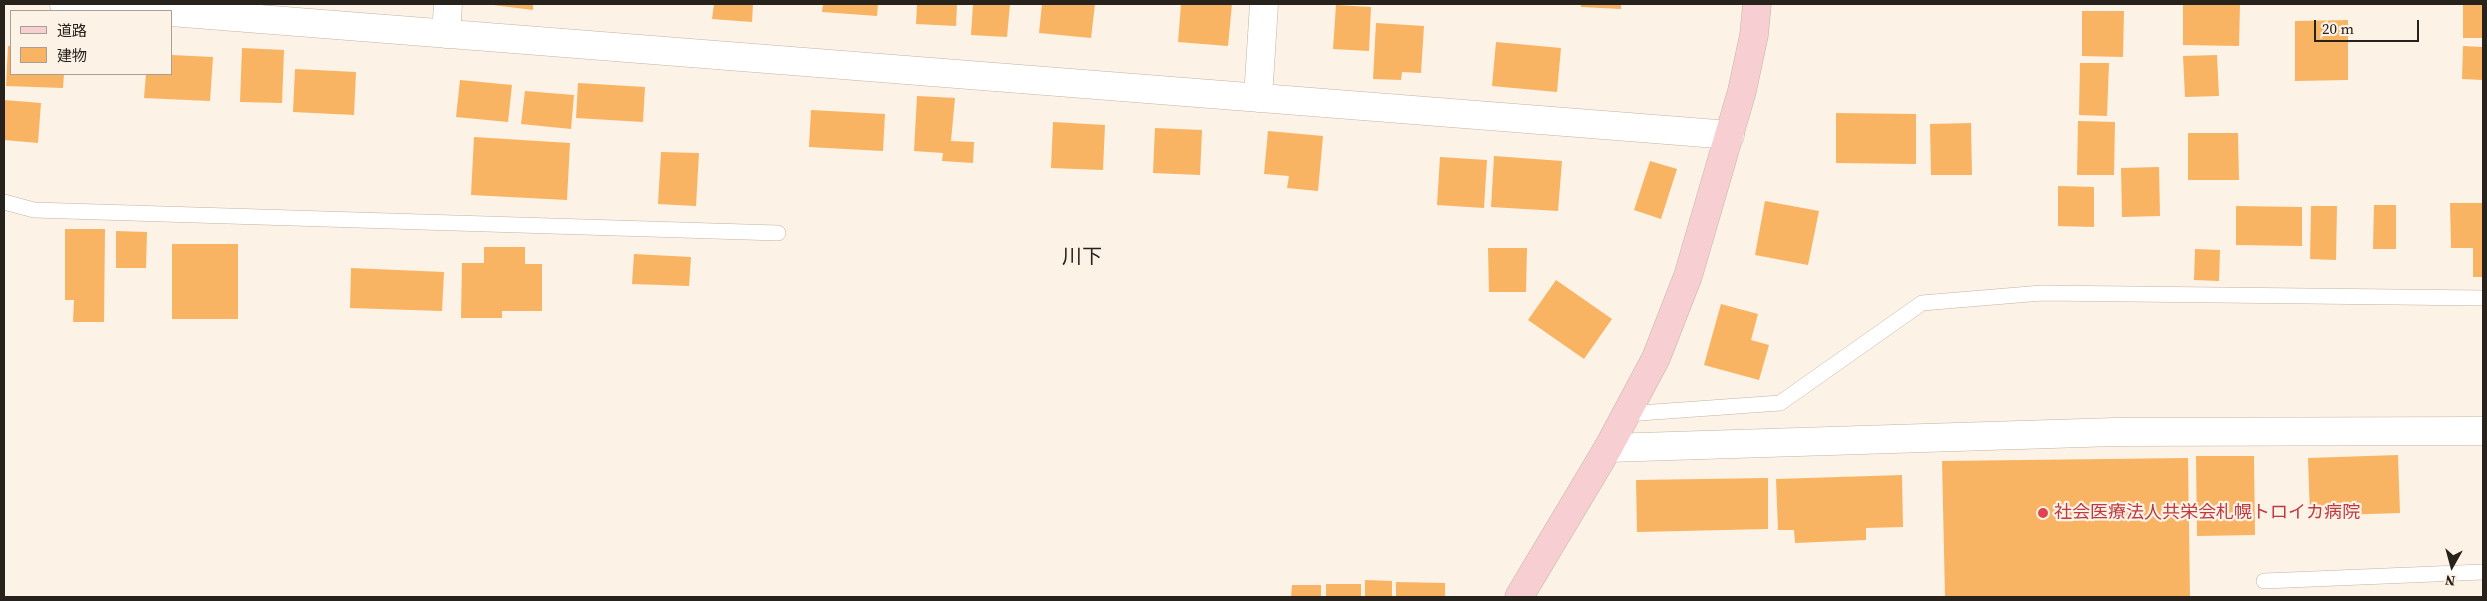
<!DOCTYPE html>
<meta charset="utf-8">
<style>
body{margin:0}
#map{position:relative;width:2487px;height:601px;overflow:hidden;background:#fdf2e6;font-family:"Source Serif 4","Noto Sans JP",serif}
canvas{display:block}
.frame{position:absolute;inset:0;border:5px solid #28221d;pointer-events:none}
.legend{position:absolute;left:10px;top:10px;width:162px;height:65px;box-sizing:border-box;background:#fdf2e6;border:1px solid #a89f96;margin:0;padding:6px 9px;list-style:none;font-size:15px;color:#28221d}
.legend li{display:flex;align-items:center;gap:10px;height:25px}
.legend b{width:25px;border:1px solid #a89f96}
.north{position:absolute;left:2427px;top:541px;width:50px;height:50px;-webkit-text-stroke:4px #fdf2e6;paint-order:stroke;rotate:187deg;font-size:14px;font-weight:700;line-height:20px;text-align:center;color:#28221d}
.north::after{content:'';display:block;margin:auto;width:18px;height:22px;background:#28221d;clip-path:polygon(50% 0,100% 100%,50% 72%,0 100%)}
.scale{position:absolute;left:2314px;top:20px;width:105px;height:22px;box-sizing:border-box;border:2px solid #28221d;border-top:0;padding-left:6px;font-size:15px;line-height:18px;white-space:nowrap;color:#28221d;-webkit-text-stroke:4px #fdf2e6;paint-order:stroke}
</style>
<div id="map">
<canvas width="2487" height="601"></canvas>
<div class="frame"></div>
<ul class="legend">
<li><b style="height:6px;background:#f7cfd3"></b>道路</li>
<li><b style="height:14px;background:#f8b462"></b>建物</li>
</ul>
<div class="north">N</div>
<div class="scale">20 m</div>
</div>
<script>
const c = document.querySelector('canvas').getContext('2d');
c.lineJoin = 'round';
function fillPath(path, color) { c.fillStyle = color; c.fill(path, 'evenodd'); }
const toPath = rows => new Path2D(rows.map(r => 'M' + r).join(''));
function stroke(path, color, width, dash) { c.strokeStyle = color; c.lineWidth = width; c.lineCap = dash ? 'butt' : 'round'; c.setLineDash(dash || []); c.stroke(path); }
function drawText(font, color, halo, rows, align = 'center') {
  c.font = font + ' "Source Serif 4","Noto Sans JP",serif'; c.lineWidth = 4.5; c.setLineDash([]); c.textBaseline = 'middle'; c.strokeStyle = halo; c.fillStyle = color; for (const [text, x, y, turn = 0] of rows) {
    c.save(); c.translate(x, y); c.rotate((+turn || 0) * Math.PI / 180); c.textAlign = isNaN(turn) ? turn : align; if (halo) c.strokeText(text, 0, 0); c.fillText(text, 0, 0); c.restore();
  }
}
fillPath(toPath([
 [485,4,533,4,533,10],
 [714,4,753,4,752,22,712,19],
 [823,4,878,4,877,16,822,12],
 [917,4,957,4,956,26,916,24],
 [973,4,1010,4,1007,37,971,35],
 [1042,4,1095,4,1091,38,1039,33],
 [1181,4,1232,4,1228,46,1178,42],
 [1581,4,1621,4,1621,9,1581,7],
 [2183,4,2240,4,2239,46,2183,45],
 [2463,4,2483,4,2483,38,2463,38],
 [1336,5,1371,7,1369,51,1333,49],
 [2082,11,2124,11,2123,57,2082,56],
 [2348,20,2348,80,2295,81,2295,21],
 [1376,23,1424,26,1421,73,1402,72,1401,80,1373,79],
 [1496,42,1561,48,1557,92,1492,86],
 [8,46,11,46,11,74,64,74,63,88,6,86],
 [2463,46,2483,47,2483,80,2462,79],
 [242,48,284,50,282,103,240,102],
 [171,55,213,57,210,101,144,98,146,74,171,74],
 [2217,55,2219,96,2185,97,2183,56],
 [2080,63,2109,63,2107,116,2079,115],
 [295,69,356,72,354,115,293,112],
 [460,80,512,85,508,122,456,117],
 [578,83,645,87,643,122,576,118],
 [525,91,574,95,571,129,521,124],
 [917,96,955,98,951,141,974,142,973,163,942,161,943,153,914,151],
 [4,100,41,103,38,143,4,140],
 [811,110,885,114,883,151,809,147],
 [1836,113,1916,114,1916,164,1836,163],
 [2078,121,2115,122,2114,175,2077,175],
 [1053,122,1105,125,1103,170,1051,168],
 [1971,123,1972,175,1931,175,1930,124],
 [1155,128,1202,130,1200,175,1153,173],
 [1268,131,1323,136,1318,191,1287,188,1289,176,1264,174],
 [2188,133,2238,133,2239,180,2188,180],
 [474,137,570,143,567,200,471,195],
 [661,152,699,153,696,206,658,204],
 [1494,156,1562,161,1558,211,1491,207],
 [1440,157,1487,160,1484,208,1437,205],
 [1650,161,1677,169,1661,219,1634,210],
 [2159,167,2160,216,2122,217,2121,168],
 [2058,186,2094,187,2094,227,2058,226],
 [1765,201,1819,211,1808,265,1755,255],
 [2450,203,2483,203,2483,277,2473,277,2473,248,2451,248],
 [2374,205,2396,205,2396,249,2373,249],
 [2236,206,2302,207,2302,246,2236,245],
 [2311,206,2337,206,2336,260,2310,259],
 [65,229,105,229,104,322,73,322,74,300,65,300],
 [116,231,147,232,146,268,116,268],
 [172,244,238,244,238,319,172,319],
 [484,247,525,247,525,264,542,264,542,311,502,311,502,318,461,318,462,263,484,263],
 [1488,248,1527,248,1526,292,1489,292],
 [2195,249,2220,250,2219,281,2194,280],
 [634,254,691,257,689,286,632,284],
 [351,268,444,272,442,311,350,308],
 [1556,280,1612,319,1584,359,1528,320],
 [1721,304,1758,314,1751,340,1769,345,1759,380,1704,365],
 [2398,455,2400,513,2310,516,2308,458],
 [2196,456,2254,456,2255,535,2197,536],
 [2188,458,2190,597,1945,597,1942,461],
 [1902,475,1903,527,1866,528,1866,540,1795,543,1794,530,1778,530,1776,479],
 [1768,478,1768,529,1637,532,1636,480],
 [1365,580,1392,581,1392,597,1365,597],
 [1396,582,1445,583,1445,597,1396,597],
 [1326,584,1361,584,1361,597,1326,597],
 [1292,585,1321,585,1321,597,1291,597]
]), '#f8b462');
const lane = toPath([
 [4,202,34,210,778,233],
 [1626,414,1780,403,1922,303,2042,293,2483,298],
 [2264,581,2483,572]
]);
const street = toPath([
 [64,4,158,11],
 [171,12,1730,135],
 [446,34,448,4],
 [1258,98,1264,4],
 [1608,448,2115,432,2483,431]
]);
const secondary = toPath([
 [1519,597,1608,448,1656,358,1688,276,1742,91,1754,35,1757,4]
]);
stroke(lane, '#c1b3a5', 16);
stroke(street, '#c1b3a5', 29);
stroke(secondary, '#c1b3a5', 29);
stroke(lane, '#fff', 15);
stroke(street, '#fff', 28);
stroke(secondary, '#f7cfd3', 28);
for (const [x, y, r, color] of [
 [2043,513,6,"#e0444e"]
]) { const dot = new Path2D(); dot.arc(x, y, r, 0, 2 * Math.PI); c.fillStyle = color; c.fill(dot); stroke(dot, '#fdf2e6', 2); }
drawText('18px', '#be3a42', '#fdf2e6', [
 ["社会医療法人共栄会札幌トロイカ病院",2054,513]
], 'left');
drawText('20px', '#28221d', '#fdf2e6', [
 ["川下",1082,258]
]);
</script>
